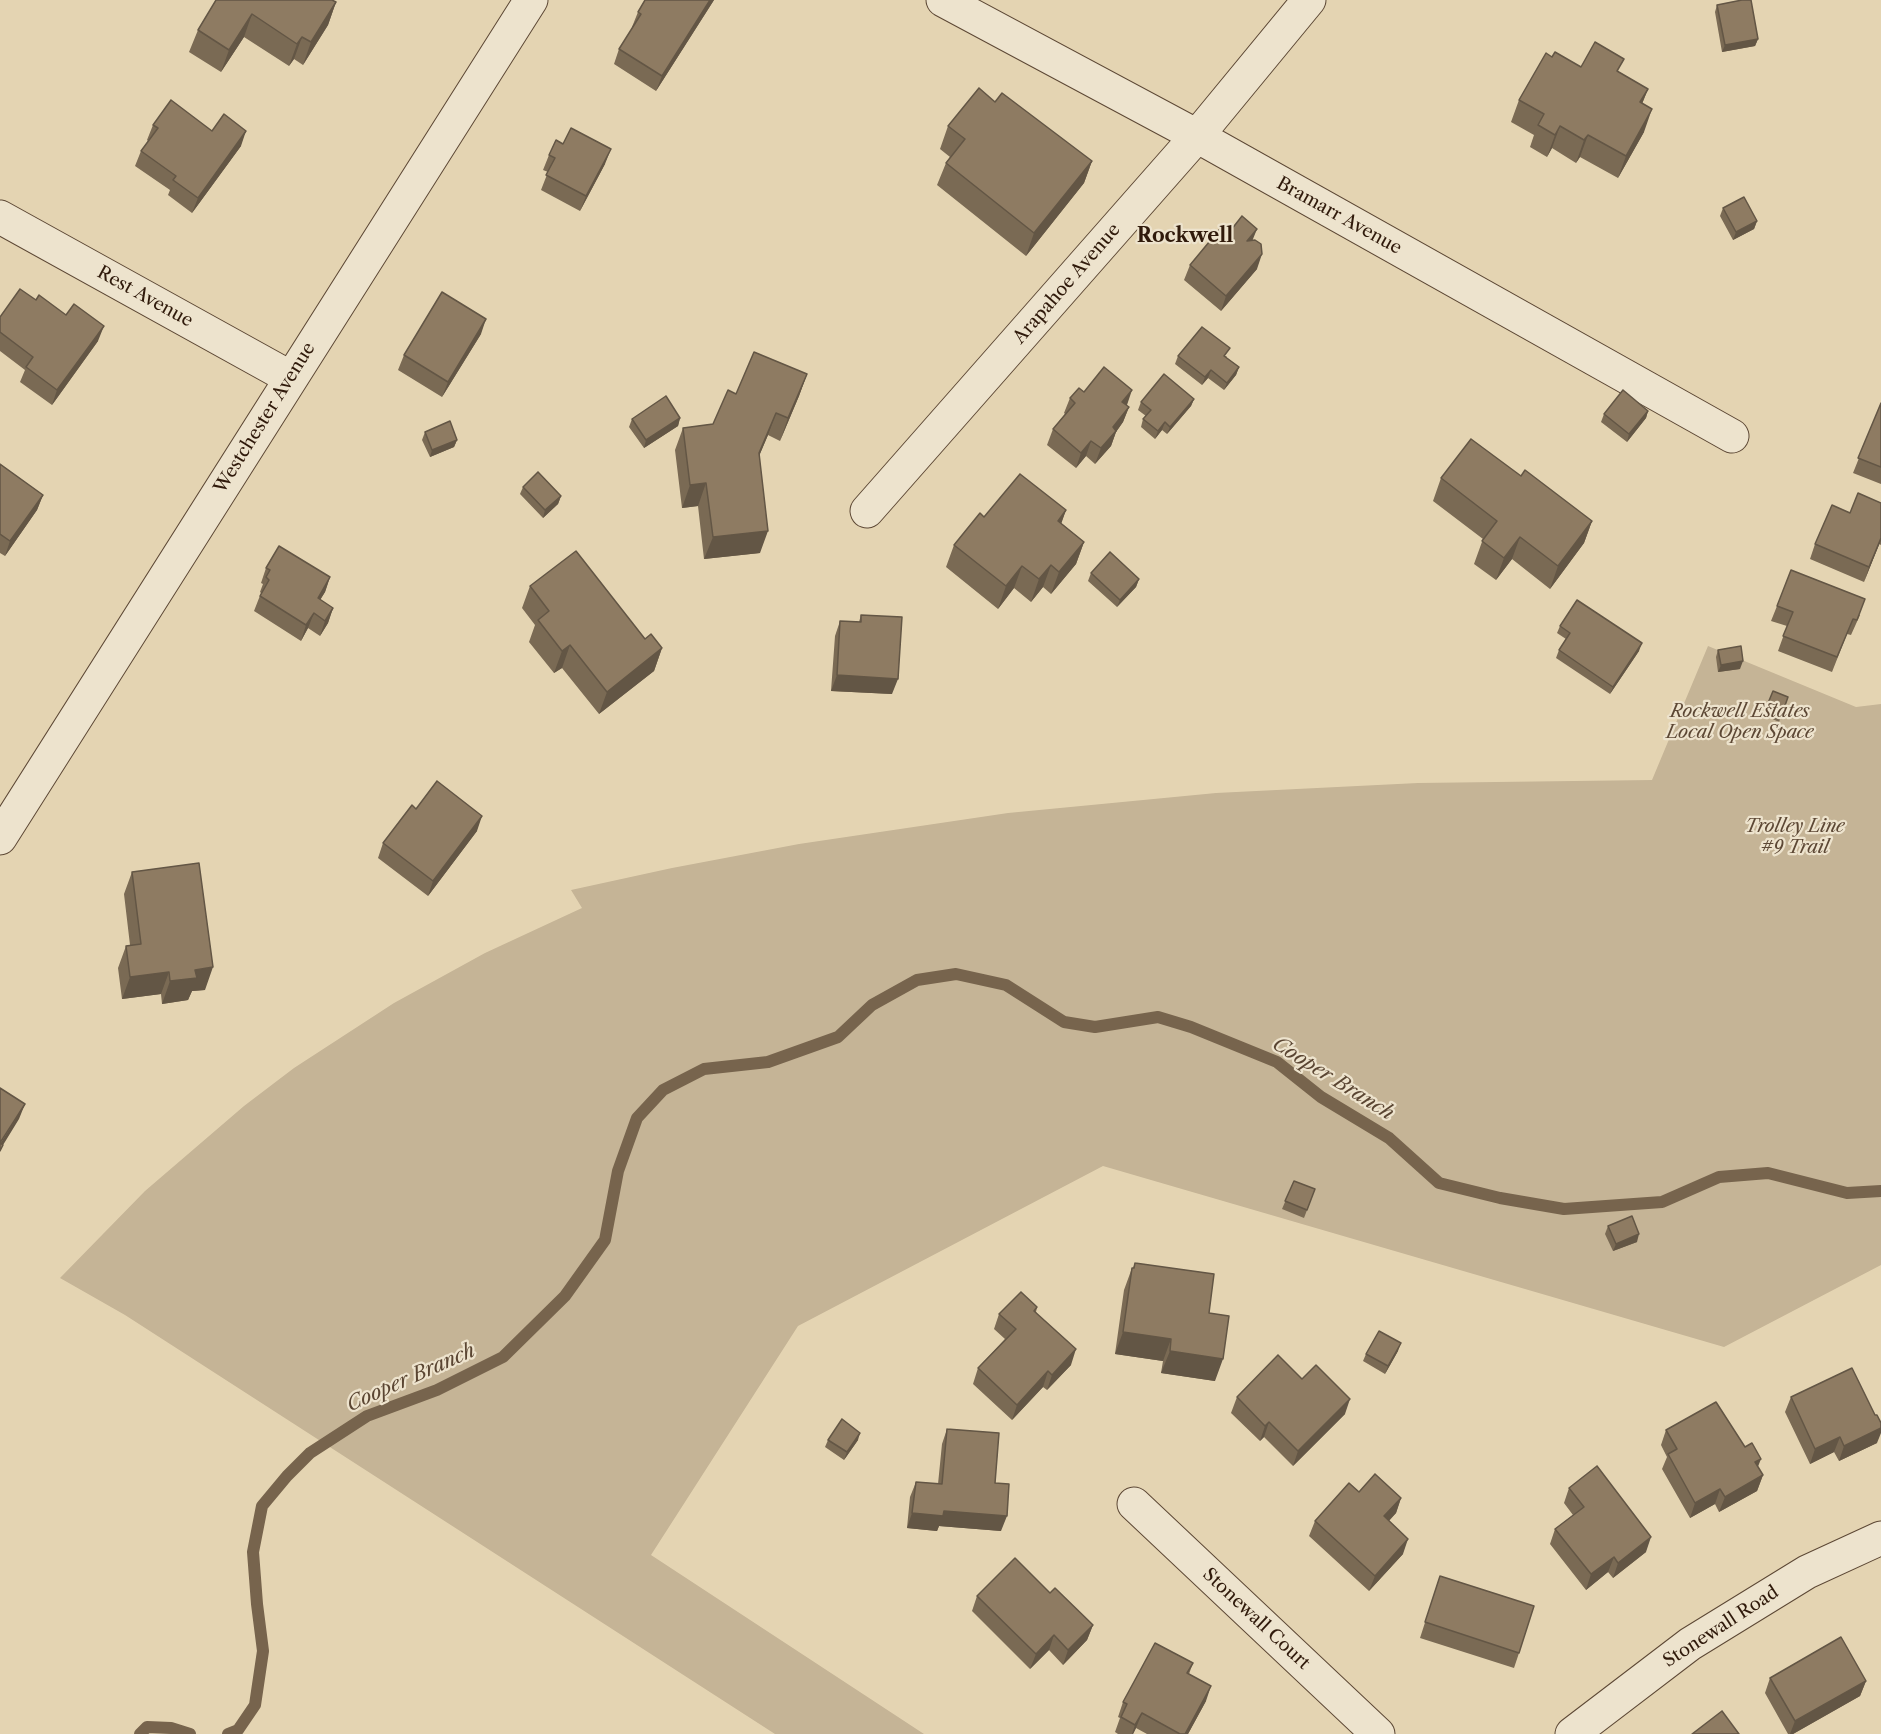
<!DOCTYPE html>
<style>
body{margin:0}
canvas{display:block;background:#e4d4b2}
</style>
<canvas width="1881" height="1734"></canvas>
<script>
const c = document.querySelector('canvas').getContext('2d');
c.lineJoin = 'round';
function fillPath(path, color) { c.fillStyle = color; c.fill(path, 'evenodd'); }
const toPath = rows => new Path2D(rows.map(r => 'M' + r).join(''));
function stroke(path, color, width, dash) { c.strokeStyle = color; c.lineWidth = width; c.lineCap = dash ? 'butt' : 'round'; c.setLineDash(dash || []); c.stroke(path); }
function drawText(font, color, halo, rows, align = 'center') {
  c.font = font + ' "Libre Caslon Text",serif'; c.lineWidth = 4.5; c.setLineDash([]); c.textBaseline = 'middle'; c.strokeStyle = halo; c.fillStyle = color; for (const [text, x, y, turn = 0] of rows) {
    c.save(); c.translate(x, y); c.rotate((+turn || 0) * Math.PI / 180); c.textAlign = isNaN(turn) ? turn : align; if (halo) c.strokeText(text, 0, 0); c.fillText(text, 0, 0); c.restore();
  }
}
fillPath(toPath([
 [1708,646,1856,707,1881,704,1881,1265,1724,1347,1103,1166,798,1326,651,1555,924,1734,775,1734,125,1315,60,1278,145,1191,244,1106,294,1068,394,1003,485,953,582,908,571,890,672,868,799,844,1008,813,1216,793,1418,783,1652,780]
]), '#c5b496');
stroke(toPath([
 [140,1734,147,1727,171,1728,190,1734],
 [228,1734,238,1730,255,1705,263,1651,257,1604,253,1552,262,1506,287,1476,310,1453,367,1416,437,1390,503,1357,565,1296,605,1240,618,1171,637,1118,663,1090,704,1069,768,1062,838,1037,872,1005,917,980,956,974,1006,985,1064,1022,1095,1027,1158,1017,1191,1027,1277,1062,1321,1097,1389,1138,1439,1183,1500,1198,1564,1209,1662,1202,1719,1177,1768,1173,1847,1193,1881,1191]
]), '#77644d', 12);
const street = toPath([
 [943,0,1197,136,1732,436],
 [0,217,291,378],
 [867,511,1197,136,1309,0],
 [0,838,531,0],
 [1134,1504,1378,1734],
 [1572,1734,1690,1644,1807,1572,1881,1538]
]);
stroke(street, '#5d4835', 35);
stroke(street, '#ede3cd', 33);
fillPath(toPath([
 [216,0,336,2,328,25,303,65,294,59,289,66,244,37,221,72,189,52,198,30],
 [645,0,714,0,656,91,614,64,619,49,633,27,632,27,638,12],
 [1717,5,1758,39,1755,46,1722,52,1715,12],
 [1552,57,1581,67,1619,72,1648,89,1642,104,1644,132,1618,178,1580,157,1576,163,1552,148,1547,157,1530,147,1534,135,1511,122,1519,100],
 [995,102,1092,161,1084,183,1026,256,937,185,946,163,950,157,940,149,948,126],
 [153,125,212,131,241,146,192,213,168,195,170,190,135,166,141,151,148,141,147,140],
 [549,155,605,164,580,211,541,190,548,172,543,170],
 [1723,208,1757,221,1754,229,1733,240,1720,216],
 [1231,230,1253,240,1257,269,1221,311,1184,280,1190,265],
 [36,300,98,341,52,405,20,382,25,370,0,351,0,317],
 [481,334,442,397,398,370,404,355],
 [1178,356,1227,356,1226,357,1239,367,1236,375,1224,390,1208,378,1202,385,1175,364],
 [807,374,799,396,780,441,768,435,759,456,760,553,704,559,698,506,682,508,675,450,683,428,713,424],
 [1084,392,1127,406,1129,407,1123,422,1116,432,1111,446,1095,464,1086,456,1076,468,1047,445,1053,429,1065,414,1064,413,1070,398],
 [1194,399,1191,406,1167,434,1162,430,1155,439,1141,427,1143,419,1146,416,1138,410,1141,402],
 [1881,403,1881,484,1853,473],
 [1648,411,1646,418,1627,442,1601,422,1604,414],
 [680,418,678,426,644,448,629,427,632,419],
 [425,432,457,440,454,447,430,457,422,440],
 [0,464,43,495,37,510,5,556,0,553],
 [1521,476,1592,521,1584,543,1550,589,1512,559,1496,580,1474,564,1483,539,1433,501,1441,478],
 [523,487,561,496,558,504,543,518,520,494],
 [1881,503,1881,545,1879,544,1864,582,1810,559,1815,544],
 [1066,510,1061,523,1084,542,1076,564,1051,594,1043,587,1031,602,1014,588,998,609,946,567,954,545,984,517],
 [266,568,330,577,325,592,320,600,333,608,328,623,320,636,308,628,301,641,254,611,261,593,260,592,263,584,261,583],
 [1091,573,1139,579,1136,587,1117,607,1088,581],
 [530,586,645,639,662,648,654,671,599,714,562,668,554,673,529,642,535,625,522,608],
 [1777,606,1860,615,1851,635,1847,634,1832,672,1778,651,1787,626,1771,621],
 [861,615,892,694,831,691,835,636,840,621,859,622],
 [1560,626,1639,651,1610,694,1556,658,1559,650,1566,639,1557,633],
 [1718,650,1740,669,1718,672,1716,657],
 [1773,691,1788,697,1779,722,1764,715],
 [416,809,477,831,428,896,378,858,383,843],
 [132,872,205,990,192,991,188,1000,162,1004,161,994,122,999,118,968,126,946,130,945,124,894],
 [1294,1181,1315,1189,1304,1218,1282,1209],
 [1608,1226,1637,1242,1613,1251,1605,1234],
 [1135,1263,1209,1313,1215,1381,1161,1373,1163,1361,1115,1354,1124,1290,1132,1268,1133,1268],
 [1037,1307,1036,1312,1071,1365,1047,1390,1043,1387,1012,1420,973,1384,978,1368,1005,1339,994,1329,999,1314],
 [1398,1351,1385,1374,1363,1361,1366,1354],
 [1302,1379,1345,1414,1293,1466,1264,1437,1260,1441,1231,1413,1237,1397],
 [1791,1397,1875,1415,1877,1443,1839,1461,1834,1452,1810,1464,1785,1412],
 [947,1429,995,1483,1001,1531,939,1526,937,1531,907,1528,910,1497,916,1482,938,1484,942,1444],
 [1666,1430,1758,1467,1763,1475,1757,1491,1719,1512,1715,1504,1690,1518,1662,1469,1667,1457,1661,1445],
 [828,1440,858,1440,844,1460,825,1447],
 [1569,1488,1646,1552,1613,1578,1608,1572,1586,1590,1550,1544,1555,1529,1573,1515,1564,1503],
 [1359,1492,1401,1498,1396,1513,1389,1521,1403,1554,1369,1591,1309,1536,1315,1521],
 [1440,1576,1519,1653,1514,1668,1420,1638],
 [1050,1593,1093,1625,1087,1640,1063,1665,1049,1650,1030,1669,972,1611,977,1596],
 [1193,1663,1189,1674,1206,1701,1188,1734,1147,1734,1136,1728,1133,1734,1118,1734,1115,1732,1120,1718,1118,1717,1123,1702],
 [1770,1678,1866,1681,1860,1696,1793,1734,1788,1734,1765,1693]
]), '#7a6a54');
fillPath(toPath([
 [710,0,714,0,656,91,662,76],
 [336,2,328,25,303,65,311,42],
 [252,14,244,37,221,72,229,50],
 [302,37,294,59,289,66,297,44],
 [1758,39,1755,46,1722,52,1725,45],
 [1648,89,1639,111,1640,102],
 [1652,109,1644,132,1618,178,1626,156],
 [1560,126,1552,148,1547,157,1555,135],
 [246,131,241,146,192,213,198,198],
 [1588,135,1580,157,1576,163,1584,140],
 [611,149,605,164,580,211,586,196],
 [1092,161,1084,183,1026,256,1034,233],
 [1757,221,1754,229,1733,240,1736,232],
 [1257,229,1251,244,1247,241],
 [1262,254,1257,269,1221,311,1226,296],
 [486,319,481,334,442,397,448,382],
 [104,326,98,341,52,405,57,390],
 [1239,367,1236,375,1224,390,1227,383],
 [1211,370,1208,378,1202,385,1205,377],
 [807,374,799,396,780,441,788,418],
 [1132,390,1127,405,1117,417,1122,402],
 [1194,399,1191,406,1167,434,1170,427],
 [1129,407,1123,422,1116,432,1111,446,1095,464,1101,448,1113,427],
 [1648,411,1646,418,1627,442,1629,434],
 [776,413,768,435,751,475,759,453],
 [680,418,678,426,644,448,646,440],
 [1165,422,1162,430,1155,439,1158,431],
 [457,440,454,447,430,457,432,450],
 [1091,441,1086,456,1076,468,1081,453],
 [706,483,698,506,682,508,690,485],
 [43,495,37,510,5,556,10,541],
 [561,496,558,504,543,518,545,510],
 [1066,510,1058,533,1058,521],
 [1592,521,1584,543,1550,589,1558,566],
 [768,531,760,553,704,559,713,537],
 [1520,537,1512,559,1496,580,1504,558],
 [1881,538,1881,540,1864,582,1869,567],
 [1084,542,1076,564,1051,594,1059,572],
 [1051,565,1043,587,1031,602,1039,579],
 [1022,566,1014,588,998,609,1006,586],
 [330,577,325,592,312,613,318,598],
 [1139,579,1136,587,1117,607,1120,600],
 [333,608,328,623,320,636,325,621],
 [314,613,308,628,301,641,306,625],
 [1642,643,1639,651,1610,694,1613,687],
 [570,645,562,668,554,673,562,651],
 [662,648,654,671,599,714,607,692],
 [1743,661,1740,669,1718,672,1721,665],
 [837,675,898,679,892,694,831,691],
 [482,816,477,831,428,896,433,881],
 [213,967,205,990,192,991,188,1000,162,1004,170,981,195,970],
 [169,972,161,994,122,999,130,977],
 [25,1104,19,1119,0,1150,0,1144],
 [1639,1234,1637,1242,1613,1251,1616,1244],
 [1123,1332,1171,1339,1163,1361,1115,1354],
 [1401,1343,1398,1351,1385,1374,1388,1366],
 [1076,1349,1071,1365,1047,1390,1052,1375],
 [1170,1351,1223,1359,1215,1381,1161,1373],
 [1048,1371,1043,1387,1012,1420,1017,1405],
 [1350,1399,1345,1414,1293,1466,1298,1451],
 [1269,1422,1264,1437,1260,1441,1265,1426],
 [1881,1428,1881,1433,1877,1443,1839,1461,1844,1446],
 [860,1433,858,1440,844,1460,847,1452],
 [1840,1437,1834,1452,1810,1464,1815,1449],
 [1761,1459,1755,1474,1755,1462],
 [1763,1475,1757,1491,1719,1512,1725,1497],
 [1720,1489,1715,1504,1690,1518,1695,1503],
 [1401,1498,1396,1513,1379,1531,1384,1516],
 [944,1511,1007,1516,1001,1531,939,1526,937,1531,907,1528,912,1513],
 [1651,1537,1646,1552,1613,1578,1618,1563],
 [1408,1539,1403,1554,1369,1591,1375,1576],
 [1614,1557,1608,1572,1586,1590,1591,1574],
 [1093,1625,1087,1640,1063,1665,1068,1650],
 [1054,1635,1049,1650,1030,1669,1036,1654],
 [1866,1681,1860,1696,1793,1734,1790,1734,1795,1721],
 [1211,1686,1206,1701,1188,1734,1185,1734],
 [1142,1713,1136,1728,1133,1734,1132,1734,1135,1725]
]), '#635645');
const building = toPath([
 [216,0,332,0,336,2,311,42,302,37,297,44,252,14,229,50,198,30,216,0],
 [645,0,710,0,662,76,619,49,641,14,638,12,645,0],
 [1742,0,1751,0,1758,39,1725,45,1717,5,1742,0],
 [1595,42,1624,59,1617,71,1648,89,1640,102,1652,109,1626,156,1588,135,1584,140,1560,126,1555,135,1538,125,1544,114,1519,100,1546,53,1552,57,1555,52,1581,67,1595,42],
 [979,88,995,102,1002,93,1092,161,1034,233,946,163,965,139,948,126,979,88],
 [171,100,212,131,224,114,246,131,198,198,173,180,176,176,141,151,158,128,153,125,171,100],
 [571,128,611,149,586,196,546,175,555,158,549,155,556,140,563,144,571,128],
 [1744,197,1757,221,1736,232,1723,208,1744,197],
 [1242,216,1257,229,1247,241,1255,240,1261,244,1262,254,1226,296,1190,265,1224,224,1231,230,1242,216],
 [20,289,36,300,39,295,66,315,74,304,104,326,57,390,26,367,33,357,0,332,0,317,20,289],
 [442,292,486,319,448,382,404,355,442,292],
 [1202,327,1230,348,1224,356,1239,367,1227,383,1211,370,1205,377,1178,356,1202,327],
 [754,352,807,374,788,418,776,413,759,453,768,531,713,537,706,483,690,485,683,428,713,424,728,390,736,394,754,352],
 [1104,367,1132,390,1122,402,1129,407,1113,427,1116,431,1101,448,1091,441,1081,453,1053,429,1075,403,1070,398,1079,388,1084,392,1104,367],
 [1164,374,1194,399,1170,427,1165,422,1158,431,1143,419,1151,410,1141,402,1164,374],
 [1623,390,1648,411,1629,434,1604,414,1623,390],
 [666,396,680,418,646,440,632,419,666,396],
 [1881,403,1881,467,1858,458,1881,403],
 [450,421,457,440,432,450,425,432,450,421],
 [1471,439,1521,476,1525,470,1592,521,1558,566,1520,537,1504,558,1482,541,1497,521,1441,478,1471,439],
 [0,464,43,495,10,541,0,534,0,464],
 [538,472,561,496,545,510,523,487,538,472],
 [1020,474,1066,510,1058,521,1084,542,1059,572,1051,565,1039,579,1022,566,1006,586,954,545,980,513,984,517,1020,474],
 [1858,493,1881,503,1881,538,1869,567,1815,544,1832,505,1850,513,1858,493],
 [279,546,330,577,318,598,333,608,325,621,314,613,306,625,260,596,269,580,266,577,270,570,266,568,279,546],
 [576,551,645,639,651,634,662,648,607,692,570,645,562,651,538,620,549,611,530,586,576,551],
 [1110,552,1139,579,1120,600,1091,573,1110,552],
 [1791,570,1865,599,1857,620,1853,619,1837,657,1783,636,1793,612,1777,606,1791,570],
 [1577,600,1642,643,1613,687,1559,650,1570,633,1560,626,1577,600],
 [861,615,902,617,898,679,837,675,840,621,861,622,861,615],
 [1741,646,1743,661,1721,665,1718,650,1741,646],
 [1773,691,1788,697,1782,714,1766,708,1773,691],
 [437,781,482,816,433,881,383,843,412,805,416,809,437,781],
 [199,863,213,967,195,970,197,978,170,981,169,972,130,977,126,946,141,944,132,872,199,863],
 [0,1088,25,1104,0,1143,3,1145,0,1151,0,1088],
 [1294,1181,1315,1189,1307,1210,1285,1201,1294,1181],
 [1632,1216,1639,1234,1616,1244,1608,1226,1632,1216],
 [1135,1263,1214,1274,1209,1313,1229,1316,1223,1359,1170,1351,1171,1339,1123,1332,1132,1268,1134,1268,1135,1263],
 [1021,1292,1037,1307,1034,1311,1076,1349,1052,1375,1048,1371,1017,1405,978,1368,1016,1329,999,1314,1021,1292],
 [1379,1331,1401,1343,1388,1366,1366,1354,1379,1331],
 [1278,1355,1302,1379,1316,1365,1350,1399,1298,1451,1269,1422,1265,1426,1237,1397,1278,1355],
 [1852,1368,1875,1415,1877,1415,1881,1423,1881,1428,1844,1446,1840,1437,1815,1449,1791,1397,1852,1368],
 [1716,1402,1745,1447,1752,1443,1761,1459,1755,1462,1763,1475,1725,1497,1720,1489,1695,1503,1668,1454,1677,1449,1666,1430,1716,1402],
 [842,1419,860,1433,847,1452,828,1440,842,1419],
 [947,1429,999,1433,995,1483,1009,1484,1007,1516,944,1511,943,1516,912,1513,916,1482,942,1484,947,1429],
 [1597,1466,1651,1537,1618,1563,1614,1557,1591,1574,1555,1529,1584,1507,1569,1488,1597,1466],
 [1375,1474,1401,1498,1384,1516,1408,1539,1375,1576,1315,1521,1349,1483,1359,1492,1375,1474],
 [1015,1558,1050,1593,1055,1588,1093,1625,1068,1650,1054,1635,1036,1654,977,1596,1015,1558],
 [1440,1576,1534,1606,1519,1653,1425,1622,1440,1576],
 [1841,1637,1866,1681,1795,1721,1770,1678,1841,1637],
 [1155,1643,1193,1663,1187,1673,1211,1686,1185,1734,1180,1734,1142,1713,1135,1725,1121,1717,1127,1704,1123,1702,1155,1643],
 [1722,1711,1739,1734,1692,1734,1722,1711]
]);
fillPath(building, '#8e7b62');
stroke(building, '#635645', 1.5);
drawText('18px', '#301a0b', '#ede3cd', [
 ["Bramarr Avenue",1339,216,29],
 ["Arapahoe Avenue",1067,284,-49],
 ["Rest Avenue",145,297,29],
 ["Westchester Avenue",265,418,-58],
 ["Stonewall Court",1256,1619,43],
 ["Stonewall Road",1721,1627,-33]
]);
drawText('italic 18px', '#5d4835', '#ede3cd', [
 ["Rockwell Estates",1740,712],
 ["Local Open Space",1740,733],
 ["Trolley Line",1795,827],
 ["#9 Trail",1795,848]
]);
drawText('bold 20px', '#301a0b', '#ede3cd', [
 ["Rockwell",1185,236]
]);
drawText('italic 20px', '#5a4532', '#ede3cd', [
 ["Cooper Branch",1333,1079,32],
 ["Cooper Branch",411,1378,-24]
]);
</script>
